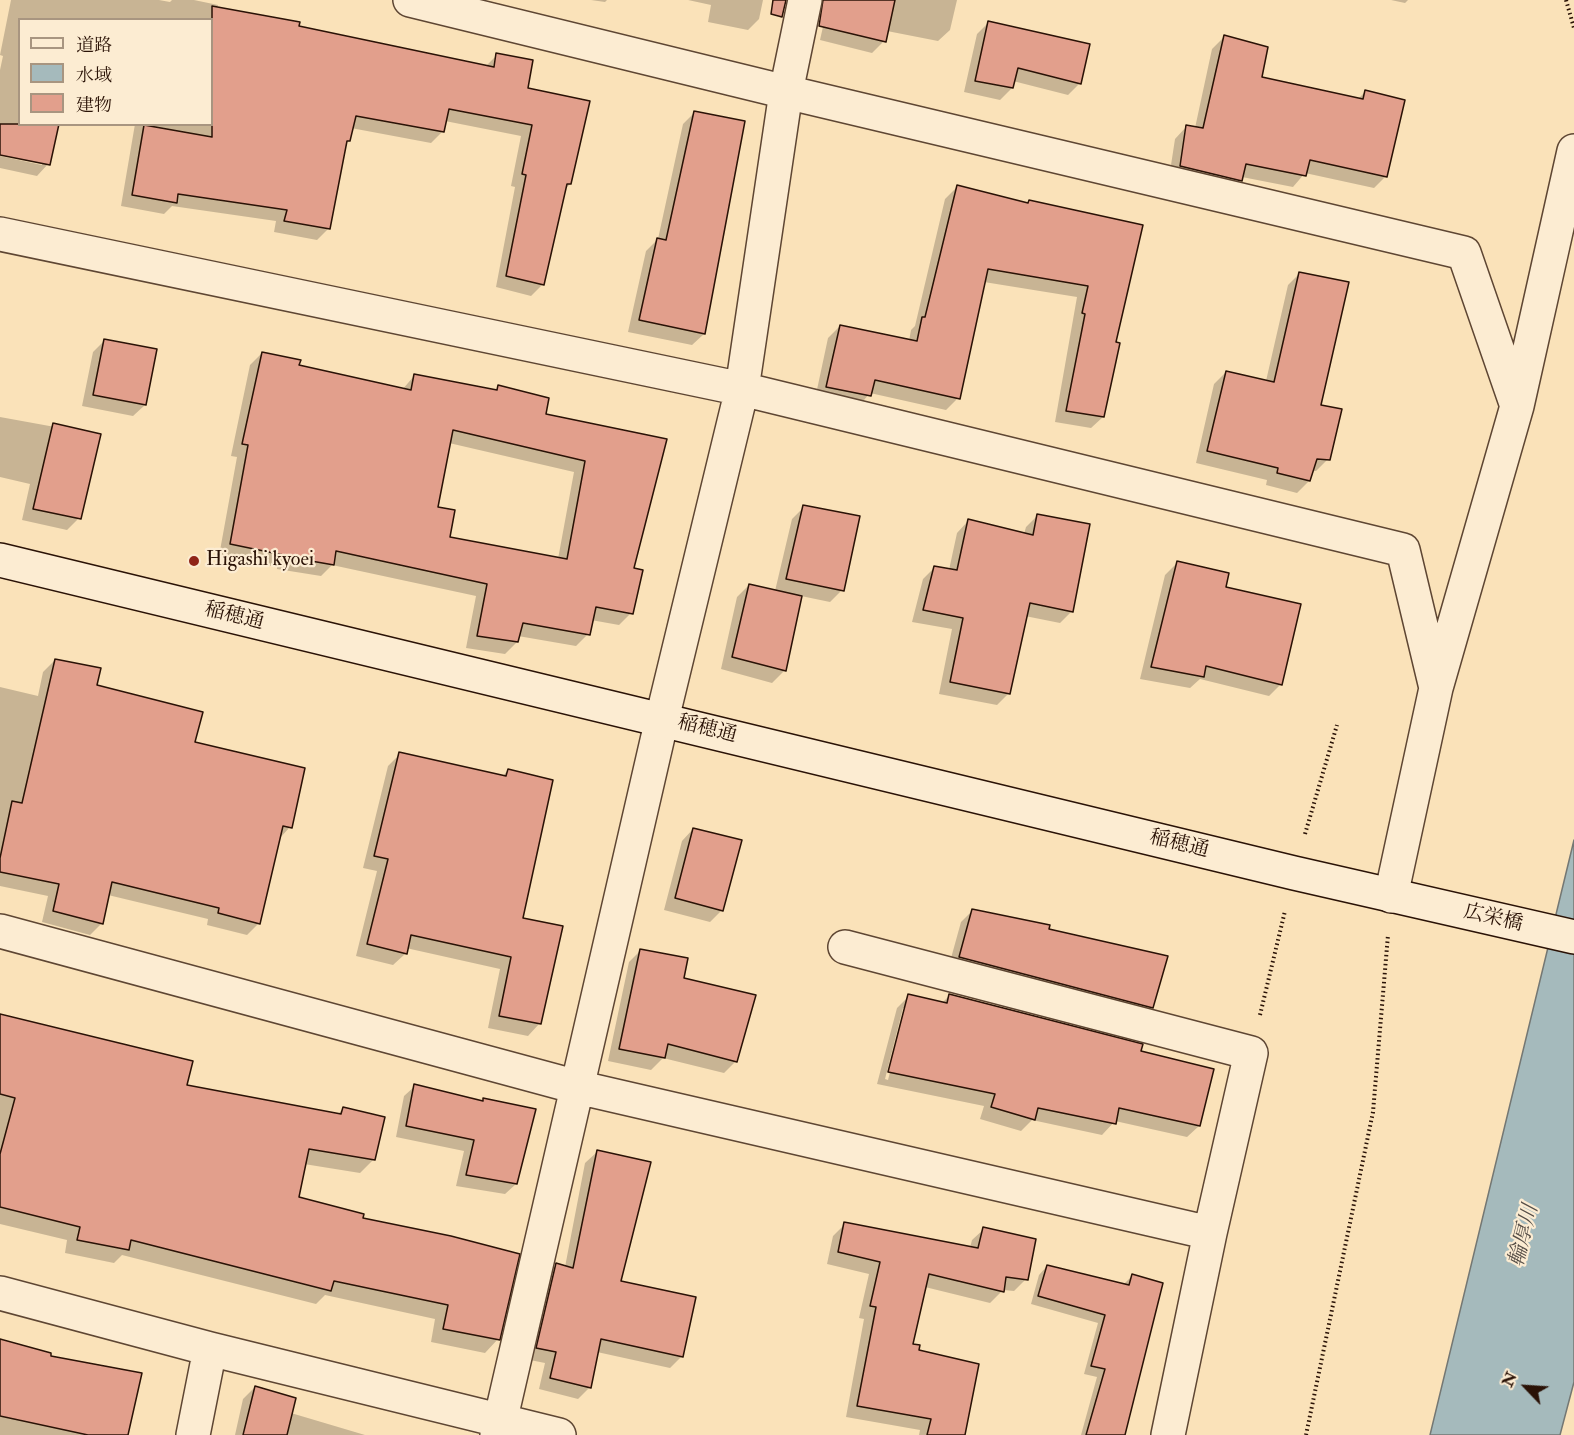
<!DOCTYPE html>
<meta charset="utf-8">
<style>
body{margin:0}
#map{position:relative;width:1574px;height:1435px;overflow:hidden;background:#fae2b9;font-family:"IM FELL Double Pica","Noto Serif JP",serif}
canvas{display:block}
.legend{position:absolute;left:18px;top:18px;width:195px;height:108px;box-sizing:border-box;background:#fcecd2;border:2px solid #a89580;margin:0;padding:8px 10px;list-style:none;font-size:18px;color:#2a1206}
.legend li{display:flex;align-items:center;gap:12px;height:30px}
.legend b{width:30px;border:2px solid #a89580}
.north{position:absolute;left:1496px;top:1357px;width:60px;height:60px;-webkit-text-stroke:4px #fcecd2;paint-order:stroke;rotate:295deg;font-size:16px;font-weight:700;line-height:24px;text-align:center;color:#2a1206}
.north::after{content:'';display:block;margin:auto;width:21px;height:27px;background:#2a1206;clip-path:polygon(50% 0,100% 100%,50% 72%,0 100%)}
</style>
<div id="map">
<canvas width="1574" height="1435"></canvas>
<ul class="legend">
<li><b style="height:8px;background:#fcecd2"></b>道路</li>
<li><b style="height:16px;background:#a5babc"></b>水域</li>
<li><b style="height:16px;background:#e29f8c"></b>建物</li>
</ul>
<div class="north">N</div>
</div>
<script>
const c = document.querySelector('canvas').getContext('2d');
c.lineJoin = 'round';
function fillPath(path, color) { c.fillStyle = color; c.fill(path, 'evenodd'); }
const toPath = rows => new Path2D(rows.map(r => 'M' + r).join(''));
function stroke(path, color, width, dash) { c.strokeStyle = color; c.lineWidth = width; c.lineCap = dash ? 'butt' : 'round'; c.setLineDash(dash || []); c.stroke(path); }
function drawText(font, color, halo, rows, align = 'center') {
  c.font = font + ' "IM FELL Double Pica","Noto Serif JP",serif'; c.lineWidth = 4.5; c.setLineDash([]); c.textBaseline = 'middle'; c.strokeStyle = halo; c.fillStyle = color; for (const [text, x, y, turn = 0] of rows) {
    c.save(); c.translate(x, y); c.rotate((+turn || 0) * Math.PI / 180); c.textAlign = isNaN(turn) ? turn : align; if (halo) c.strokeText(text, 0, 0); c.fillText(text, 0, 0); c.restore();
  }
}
const water = toPath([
 [1574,840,1574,1382,1560,1435,1430,1435,1574,840]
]);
fillPath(water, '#a5babc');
stroke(water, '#747773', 1.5);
fillPath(toPath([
 [11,0,159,0,170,2,172,0,194,0,218,5,217,8,297,27,485,67,497,55,526,89,570,184,565,189,543,284,531,296,496,287,515,187,511,186,521,136,445,121,443,131,431,143,351,128,348,140,345,143,328,229,317,240,274,232,276,221,172,206,164,214,121,206,135,124,212,124,212,20,20,20,20,124,48,164,37,176,0,168,0,156,42,165,42,162,0,153,0,70,3,56,0,55],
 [591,0,607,0,605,2],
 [688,0,763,0,759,19,748,30,708,22,711,5],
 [829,0,957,0,950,30,938,41,887,31,884,41,872,53,820,40],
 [1391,0,1408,0,1405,3],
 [989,22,1080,83,1068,95,1013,81,1012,88,1000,100,964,92,977,34],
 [1224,37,1261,78,1358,99,1365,92,1386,176,1374,188,1305,173,1293,187,1242,177,1241,180,1229,192,1169,178,1175,139,1186,127,1195,128,1212,49],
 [695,112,704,334,692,345,628,332,646,251,658,239,683,124],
 [957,187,1027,205,1141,226,1114,343,1103,417,1091,428,1055,422,1077,297,984,282,958,398,946,410,870,393,858,407,815,399,828,338,840,326,909,341,911,330,915,326,945,199],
 [1300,273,1328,459,1316,471,1312,471,1309,481,1297,493,1266,485,1267,480,1196,463,1214,384,1226,372,1266,381,1288,285],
 [105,340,145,405,133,416,82,406,93,352],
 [262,353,298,366,402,390,414,376,495,391,499,387,544,415,666,440,632,569,631,613,619,625,591,620,588,634,576,646,518,636,517,642,505,654,466,648,476,596,332,565,321,576,277,569,277,567,219,556,237,457,231,456,250,365],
 [449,443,574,472,558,559,448,538,436,508],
 [0,417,99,435,79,518,67,530,22,520,30,484,0,477],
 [804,507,842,590,830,602,801,596,784,671,772,683,721,669,737,597,749,585,775,591,792,519],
 [1038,515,1072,611,1060,623,1025,616,1009,693,997,705,939,694,952,629,912,622,923,579,935,567,949,570,957,533,968,521,1024,534,1026,527],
 [1177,563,1224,588,1281,684,1269,696,1200,679,1190,688,1140,679,1165,575],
 [55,660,194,743,290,827,279,839,259,923,247,935,207,925,208,919,108,895,102,923,90,935,42,922,48,896,0,886,0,687,38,696,43,672],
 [400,754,502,777,508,770,521,919,561,928,539,1024,528,1036,488,1028,500,969,406,948,405,954,393,965,356,956,377,871,363,868,388,766],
 [693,829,722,910,710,922,664,910,682,841],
 [973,910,1152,1007,1140,1019,948,969,961,922],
 [641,950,682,979,736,1061,724,1073,663,1058,651,1070,608,1061,629,962],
 [950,995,1199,1126,1187,1137,1115,1121,1102,1135,1032,1120,1021,1131,980,1119,984,1106,877,1084,897,1008,909,996,942,1003],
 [903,1008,906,1008,888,1080,885,1079],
 [0,1015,185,1086,337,1115,343,1109,374,1159,360,1173,304,1164,297,1198,361,1219,498,1339,485,1353,431,1342,435,1319,325,1295,316,1304,122,1255,114,1263,65,1253,67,1240,0,1224],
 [415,1086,482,1102,484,1100,516,1184,505,1194,456,1186,464,1151,396,1137,404,1096],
 [597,1152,619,1282,682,1356,670,1368,597,1352,590,1387,578,1399,539,1389,545,1363,525,1359,544,1277,556,1265,565,1267,585,1163],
 [845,1224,970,1248,972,1240,984,1229,1026,1279,1014,1291,1003,1290,990,1303,925,1287,911,1345,917,1351,963,1435,919,1435,920,1430,846,1417,864,1319,859,1318,869,1274,827,1264,833,1236],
 [1047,1266,1124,1284,1132,1276,1123,1435,1081,1435,1097,1377,1084,1374,1098,1323,1031,1304,1039,1275],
 [0,1343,49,1357,127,1435,0,1435],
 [255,1387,291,1413,365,1435,235,1435,243,1399]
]), '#0003');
const building = toPath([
 [773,0,786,0,782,17,771,14,773,0],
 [823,0,895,0,886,42,819,26,823,0],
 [212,6,300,22,299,26,494,67,496,53,533,60,528,88,590,101,571,184,567,184,544,285,506,276,526,175,522,174,532,125,449,109,444,132,356,116,350,141,347,141,330,229,284,221,287,210,178,194,177,203,132,195,144,125,212,137,212,6],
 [988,21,1090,44,1081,84,1018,68,1013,88,975,81,988,21],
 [1224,35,1268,47,1262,77,1363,99,1365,90,1405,100,1387,177,1310,160,1306,176,1246,164,1242,181,1180,166,1186,125,1203,128,1224,35],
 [694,111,745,121,705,334,639,320,657,238,666,240,694,111],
 [0,124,59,124,50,165,0,155,0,124],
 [957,185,1028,203,1029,200,1143,225,1116,342,1120,343,1104,417,1066,411,1085,314,1082,313,1088,286,988,269,960,399,875,380,871,396,826,387,840,325,917,341,922,317,925,317,957,185],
 [1299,272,1349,282,1321,405,1342,409,1330,460,1317,459,1310,481,1277,473,1278,468,1207,451,1226,371,1274,382,1299,272],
 [104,339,157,349,146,405,93,395,104,339],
 [262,352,301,360,299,365,411,390,414,374,497,390,498,385,549,398,546,414,667,439,634,568,643,570,633,614,596,607,590,635,523,623,518,642,477,636,487,584,336,551,334,565,288,557,288,556,230,544,248,445,242,444,262,352],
 [453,430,585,461,567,559,450,537,455,510,438,507,453,430],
 [53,423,101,434,81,519,33,509,53,423],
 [803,505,860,516,844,591,786,579,803,505],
 [1037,514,1090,524,1073,612,1030,603,1010,694,950,682,963,618,923,610,934,566,957,570,968,519,1033,535,1037,514],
 [1177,561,1229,573,1226,587,1301,604,1282,685,1206,666,1204,677,1151,667,1177,561],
 [749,584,802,596,786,671,732,657,749,584],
 [55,659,101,668,97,685,203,712,195,742,305,768,292,828,283,826,260,924,218,913,219,908,112,882,103,924,53,911,59,884,0,872,0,858,12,801,22,803,55,659],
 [399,752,506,776,508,769,553,780,523,918,563,926,541,1024,499,1016,511,957,411,935,407,954,367,944,388,859,374,856,399,752],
 [693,828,742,840,723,911,675,898,693,828],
 [972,909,1050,925,1049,929,1168,956,1153,1008,959,957,972,909],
 [640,949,688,958,684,978,756,995,737,1062,668,1044,665,1058,619,1049,640,949],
 [908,994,947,1003,949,994,1143,1044,1141,1051,1214,1069,1200,1126,1119,1108,1116,1124,1038,1108,1035,1120,991,1107,995,1094,888,1072,908,994],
 [0,1014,193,1061,187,1085,341,1114,343,1107,385,1117,375,1160,309,1149,299,1197,364,1214,363,1218,451,1236,520,1254,500,1340,443,1329,448,1305,334,1281,331,1291,131,1240,129,1250,77,1240,80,1227,0,1207,0,1154,15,1098,0,1094,0,1014],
 [414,1084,483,1101,483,1098,536,1109,517,1184,466,1175,474,1140,406,1126,414,1084],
 [597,1150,651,1162,621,1281,696,1297,683,1357,601,1339,591,1388,550,1378,556,1352,536,1348,556,1263,573,1268,597,1150],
 [844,1222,978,1248,983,1227,1036,1239,1028,1280,1006,1277,1004,1292,929,1274,913,1344,920,1345,919,1350,979,1364,965,1435,927,1435,931,1419,857,1406,876,1307,870,1306,880,1262,838,1252,844,1222],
 [1047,1265,1129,1285,1132,1274,1163,1283,1125,1435,1086,1435,1105,1369,1091,1366,1105,1315,1038,1296,1047,1265],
 [0,1339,51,1353,51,1356,142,1373,128,1435,88,1435,0,1416,0,1339],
 [255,1386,296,1398,287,1435,243,1435,255,1386]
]);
fillPath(building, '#e29f8c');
stroke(building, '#2a1206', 1.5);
const street = toPath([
 [410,0,786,92,1464,253,1517,406],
 [0,234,742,389,1403,550,1436,688],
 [1391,896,1436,688,1517,406,1574,151],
 [0,931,577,1087,1210,1233],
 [845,947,1251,1053,1210,1233,1168,1435],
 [0,1293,210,1349,559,1435],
 [193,1435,210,1349],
 [497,1435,662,719,742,389,786,92,805,0]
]);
const secondary = toPath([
 [0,560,1294,873,1574,937]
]);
stroke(street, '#5e4633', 36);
stroke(secondary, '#2a1206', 36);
stroke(toPath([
 [1566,0,1574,28],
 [1305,834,1337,725],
 [1260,1015,1285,911],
 [1306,1435,1373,1112,1388,935]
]), '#2a1206', 4, [1.5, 3]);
stroke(street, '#fcecd2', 33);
stroke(secondary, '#fcecd2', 33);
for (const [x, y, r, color] of [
 [194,561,6,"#8f2418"]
]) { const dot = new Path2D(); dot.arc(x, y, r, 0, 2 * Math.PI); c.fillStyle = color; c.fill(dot); stroke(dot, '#fcecd2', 2); }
drawText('20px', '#2a1206', '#fcecd2', [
 ["Higashi kyoei",206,561]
], 'left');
drawText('20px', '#2a1206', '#fcecd2', [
 ["稲穂通",234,617,14],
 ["稲穂通",707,730,14],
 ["稲穂通",1179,845,14],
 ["広栄橋",1493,919,13]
]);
drawText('italic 21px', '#554d46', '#fcecd2', [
 ["輪厚川",1525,1236,-76]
]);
</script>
